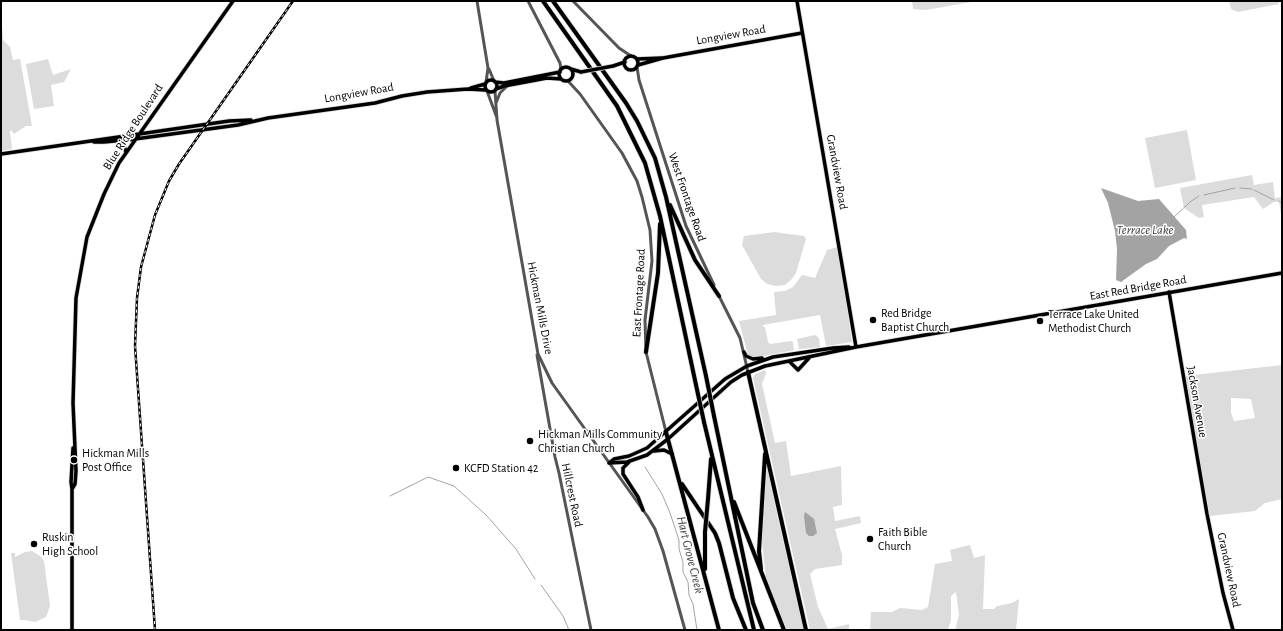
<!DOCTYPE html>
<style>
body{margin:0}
#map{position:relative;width:1283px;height:631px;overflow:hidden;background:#fff;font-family:"Alegreya Sans",sans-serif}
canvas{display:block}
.frame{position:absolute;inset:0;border:2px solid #000;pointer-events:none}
</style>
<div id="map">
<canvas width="1283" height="631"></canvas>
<div class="frame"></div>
</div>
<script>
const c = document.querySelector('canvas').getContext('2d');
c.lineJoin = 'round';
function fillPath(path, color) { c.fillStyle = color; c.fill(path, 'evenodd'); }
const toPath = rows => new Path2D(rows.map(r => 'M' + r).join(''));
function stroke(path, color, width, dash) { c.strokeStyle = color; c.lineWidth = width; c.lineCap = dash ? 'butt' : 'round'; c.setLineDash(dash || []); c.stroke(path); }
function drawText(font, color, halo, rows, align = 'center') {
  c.font = font + ' "Alegreya Sans",sans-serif'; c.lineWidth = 3; c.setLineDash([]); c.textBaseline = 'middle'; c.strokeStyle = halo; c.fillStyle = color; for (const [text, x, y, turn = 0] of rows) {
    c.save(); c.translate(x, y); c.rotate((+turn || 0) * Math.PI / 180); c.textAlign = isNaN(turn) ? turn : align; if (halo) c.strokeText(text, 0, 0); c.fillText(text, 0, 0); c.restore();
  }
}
fillPath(toPath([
 [912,1,977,1,926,10,913,9],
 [1229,1,1278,1,1279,4,1238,12,1231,9],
 [1,8,3,40,10,47,13,60,20,59,32,126,26,126,14,134,11,130,10,132,12,149,1,151],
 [48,59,53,75,71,69,64,82,51,85,54,106,34,109,26,64],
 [1187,130,1196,180,1155,188,1145,138],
 [1252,175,1254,185,1273,182,1275,198,1282,197,1282,219,1279,202,1274,202,1263,209,1254,197,1202,205,1204,217,1199,218,1184,208,1180,188],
 [774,232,804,236,806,239,796,273,791,280,785,285,776,286,767,284,761,279,742,245,744,236],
 [838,247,852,342,826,346,820,315,763,325,763,327,765,327,768,342,770,344,791,341,793,342,794,350,755,358,748,355,739,321,776,315,774,292,785,291,793,287,802,275,815,278,827,250],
 [815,335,819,338,820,347,799,349,797,339],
 [1282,365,1282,499,1265,503,1255,511,1210,516,1185,376],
 [1231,398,1251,399,1255,418,1234,421,1231,413],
 [765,370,766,373,762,384,775,443,786,441,791,476,841,466,842,505,833,507,835,521,860,516,861,523,835,529,842,555,842,565,815,569,810,574,818,607,828,629,849,624,849,630,810,630,753,378,755,374],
 [767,467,778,519,804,630,787,630,766,578,762,543],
 [970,545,974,558,985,555,983,609,994,609,997,606,1012,603,1019,599,1016,630,955,630,959,615,956,592,951,596,951,620,948,630,870,630,871,612,892,612,900,608,922,610,928,607,935,564,952,561,950,550],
 [32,551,40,556,44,561,50,606,46,617,35,622,25,620,20,620,11,553,15,553,15,557,25,552]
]), '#dcdcdc');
fillPath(toPath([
 [1101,188,1138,201,1159,199,1186,230,1187,239,1184,238,1169,246,1157,259,1146,264,1121,282,1116,280,1117,249,1115,231,1108,203],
 [805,512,814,519,817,533,813,536,809,536,806,533,804,516]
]), '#a3a3a3');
stroke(toPath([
 [1240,188,1252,189],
 [1254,190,1274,200],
 [1204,195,1235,188],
 [1279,201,1282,203],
 [1174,217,1190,202,1199,196],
 [645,467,662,494,670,513,679,540,679,549,683,562,683,572,688,582,689,595,693,604,697,630],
 [390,496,428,477,454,486,486,515,516,549,535,579],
 [541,585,563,616,569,630]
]), '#a3a3a3', 1);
const major = toPath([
 [797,1,856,347],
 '624 63a7 7 0 1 1 14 0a7 7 0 1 1-14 0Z',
 [637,59,662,58],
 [638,65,663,58,802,33],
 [613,66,625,62],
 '559 74a7 7 0 1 1 14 0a7 7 0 1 1-14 0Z',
 [571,69,581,72],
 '485 86a6 6 0 1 1 12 0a6 6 0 1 1-12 0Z',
 [495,82,504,83,560,72],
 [471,88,485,84],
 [496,89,504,86,547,78,561,79],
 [119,141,124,145,126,153],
 [94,142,104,142,135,139,238,125,268,118,375,103,402,96,427,92,468,89,485,90],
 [1,154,229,121,251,120],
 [1169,292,1207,514,1223,593,1233,630],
 [744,352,746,356,753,359,762,358],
 [790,362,798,370,809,358],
 [654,451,664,450,672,454],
 [629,462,623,468,623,474,638,497,643,510],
 [609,463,627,462,647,455,668,439,731,382,742,375,765,366,856,347,1282,273],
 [609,463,614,459,629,456,647,448,725,379,747,366,773,357,833,348,849,347],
 [72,489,75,484,76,471,73,403,76,298,87,237,104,194,119,163,233,1],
 [72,630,72,489,71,482,73,448]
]);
const highway = toPath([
 [543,1,617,106,645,163,660,216,696,385],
 [553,1,626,103,637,121,655,158,666,197,706,376],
 [670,205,695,260,719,296],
 [646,352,658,273,660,224],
 [748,372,806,630],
 [714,416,753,603,763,630],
 [704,422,754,630],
 [666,432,719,630],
 [682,484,715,533,719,543,733,598,746,630],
 [708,499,711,459],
 [734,502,784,630],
 [705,569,705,532],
 [761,569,759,551,765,454]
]);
stroke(major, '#dbdbdb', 5);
stroke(highway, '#dbdbdb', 5.5);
stroke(toPath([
 [477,1,488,68,486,82],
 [528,1,560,63,561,70],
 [573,1,619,48,631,56],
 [637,67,639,80,686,226,714,285],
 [489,69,494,81],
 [568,81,580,94,622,153,637,181,642,197,650,230,652,261,645,320,646,352,666,432],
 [487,91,497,118],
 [495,91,497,120,538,354,552,383,648,517,655,529,663,551,685,630],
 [496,103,500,93,507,86],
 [718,294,740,338,748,372],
 [537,355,555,457,559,473,591,630]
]), '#555', 3);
stroke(major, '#000', 3.5);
stroke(highway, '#000', 4);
const rail = toPath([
 [155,630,135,346,137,298,141,267,155,215,169,181,179,164,293,1]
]);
stroke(rail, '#000', 2.5);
stroke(rail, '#fff', 1, [3]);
const majorBridge = toPath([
 [581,72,613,66]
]);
const highwayBridge = toPath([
 [706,376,714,416],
 [696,385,704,422],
 [705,532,708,499]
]);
stroke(majorBridge, '#dbdbdb', 5, []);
stroke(highwayBridge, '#dbdbdb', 5.5, []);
stroke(majorBridge, '#000', 3.5);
stroke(highwayBridge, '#000', 4);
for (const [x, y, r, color] of [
 [873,320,4,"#000"],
 [1040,321,4,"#000"],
 [530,441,4,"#000"],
 [74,460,4,"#000"],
 [456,468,4,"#000"],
 [870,539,4,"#000"],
 [34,544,4,"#000"]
]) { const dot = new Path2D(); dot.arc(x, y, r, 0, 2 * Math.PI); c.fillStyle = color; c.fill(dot); stroke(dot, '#fff', 1.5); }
drawText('12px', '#000', '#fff', [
 ["Longview Road",731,35,-10],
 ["Longview Road",359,93,-10],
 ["Blue Ridge Boulevard",133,127,-57],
 ["Grandview Road",837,172,80],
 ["West Frontage Road",687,197,71],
 ["East Red Bridge Road",1138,288,-10],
 ["East Frontage Road",639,293,-87],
 ["Hickman Mills Drive",540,308,79],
 ["Jackson Avenue",1197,402,80],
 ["Hillcrest Road",572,495,78],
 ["Grandview Road",1229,570,78]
]);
drawText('12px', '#000', '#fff', [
 ["Red Bridge",881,313],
 ["Baptist Church",881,327],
 ["Terrace Lake United",1048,314],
 ["Methodist Church",1048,328],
 ["Hickman Mills Community",538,434],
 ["Christian Church",538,448],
 ["Hickman Mills",82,453],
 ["Post Office",82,467],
 ["KCFD Station 42",464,468],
 ["Faith Bible",878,532],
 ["Church",878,546],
 ["Ruskin",42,537],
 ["High School",42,551]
], 'left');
drawText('italic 13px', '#444', '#fff', [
 ["Terrace Lake",1145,230],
 ["Hart Grove Creek",690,555,76]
]);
</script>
